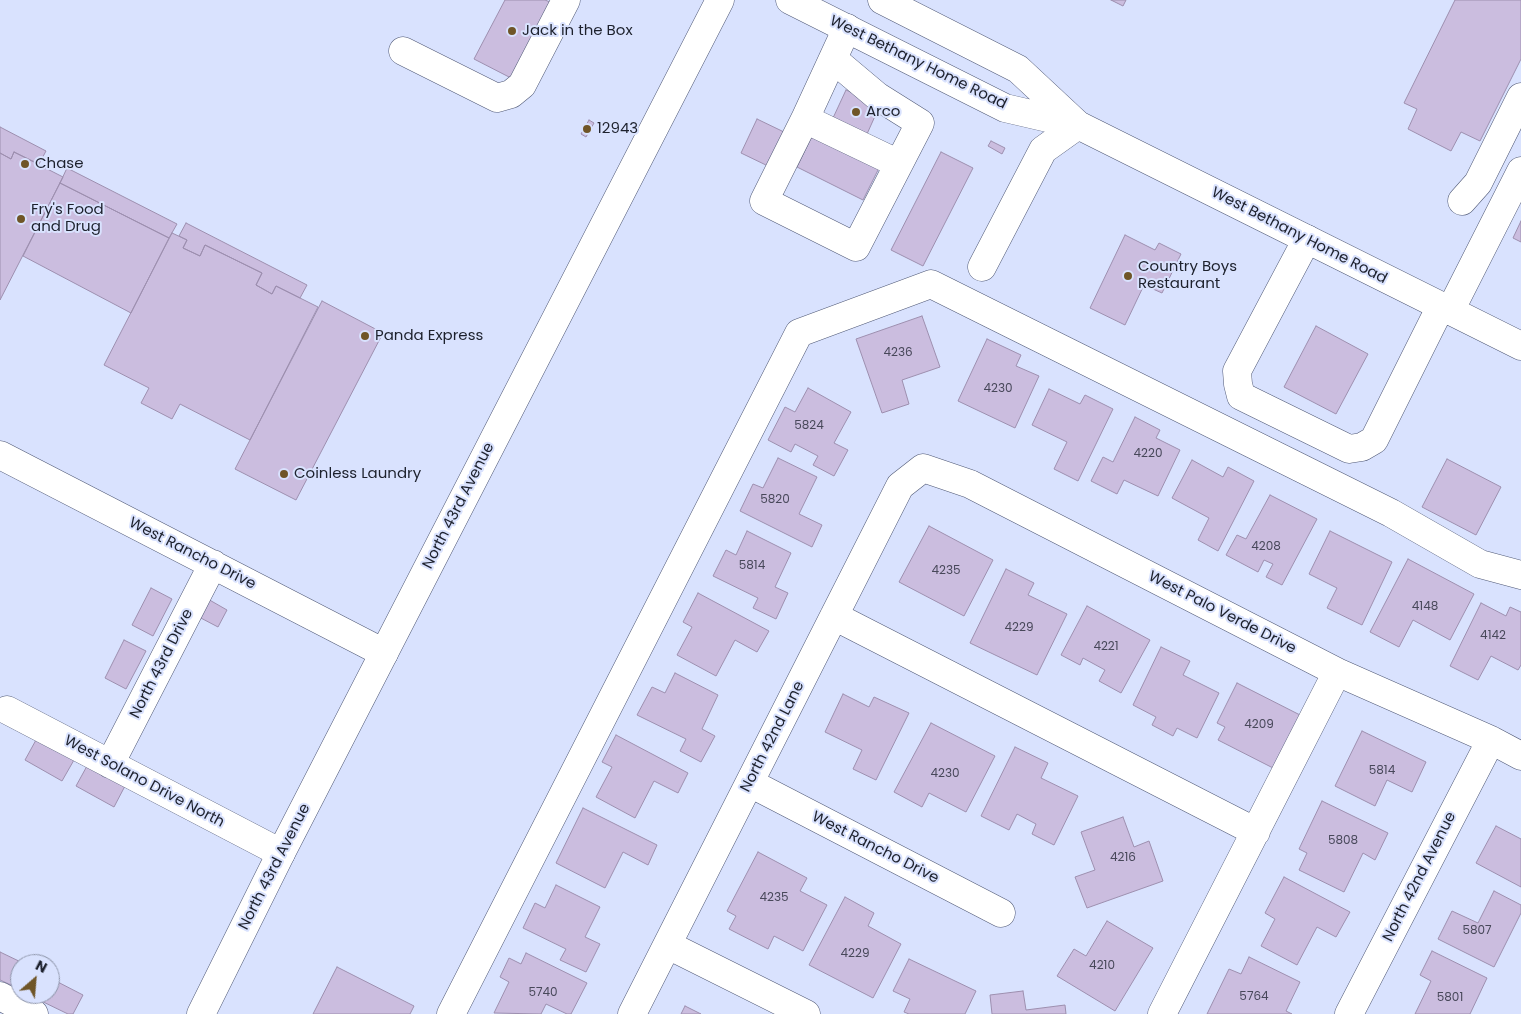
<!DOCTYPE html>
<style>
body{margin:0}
#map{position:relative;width:1521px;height:1014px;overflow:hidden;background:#d9e2fe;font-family:Poppins,sans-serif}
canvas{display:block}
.north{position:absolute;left:10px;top:954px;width:50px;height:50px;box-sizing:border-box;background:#d9e2fe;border:1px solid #8e95aa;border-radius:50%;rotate:27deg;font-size:14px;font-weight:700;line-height:20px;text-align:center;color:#1d212d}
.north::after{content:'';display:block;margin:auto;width:18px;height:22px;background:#6f5527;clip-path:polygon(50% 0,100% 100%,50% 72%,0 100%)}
</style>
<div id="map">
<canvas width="1521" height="1014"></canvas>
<div class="north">N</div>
</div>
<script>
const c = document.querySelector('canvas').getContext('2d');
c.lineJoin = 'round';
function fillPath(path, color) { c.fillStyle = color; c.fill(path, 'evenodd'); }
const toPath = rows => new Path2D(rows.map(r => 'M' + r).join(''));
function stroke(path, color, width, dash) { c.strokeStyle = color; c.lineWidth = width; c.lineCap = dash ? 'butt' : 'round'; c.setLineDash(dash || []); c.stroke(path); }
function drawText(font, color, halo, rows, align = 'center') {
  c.font = font + ' Poppins,sans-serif'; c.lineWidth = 4; c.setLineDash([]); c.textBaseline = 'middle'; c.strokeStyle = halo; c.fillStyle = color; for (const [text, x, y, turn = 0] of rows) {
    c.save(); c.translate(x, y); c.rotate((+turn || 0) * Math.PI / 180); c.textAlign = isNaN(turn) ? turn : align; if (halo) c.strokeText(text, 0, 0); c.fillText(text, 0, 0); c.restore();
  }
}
const building = toPath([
 [505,0,545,0,550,2,511,78,474,59,505,0],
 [1111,0,1126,0,1123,6,1111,0],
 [1455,0,1521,0,1521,59,1480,141,1461,132,1451,151,1408,129,1417,109,1404,103,1455,0],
 [846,90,880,105,867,134,833,118,846,90],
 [757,119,784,132,768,166,741,153,757,119],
 [589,120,594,123,586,137,581,134,589,120],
 [0,127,46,151,39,164,14,152,11,159,0,153,0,127],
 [812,136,879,168,863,200,797,167,812,136],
 [991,141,1005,148,1002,154,988,146,991,141],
 [14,152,63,177,0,300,0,153,11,159,14,152],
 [941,152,973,168,923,266,891,250,941,152],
 [67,168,177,224,169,238,60,183,67,168],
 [60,183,169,238,131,313,23,256,60,183],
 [1521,221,1521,242,1513,238,1521,221],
 [186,223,307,285,300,298,276,286,272,294,256,285,262,273,205,245,200,256,183,248,187,240,179,236,186,223],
 [172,233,187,240,183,248,200,256,205,245,262,273,256,285,272,294,276,286,318,307,250,440,180,404,172,419,141,403,149,388,104,365,172,233],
 [1125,235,1155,250,1159,243,1181,254,1162,293,1144,285,1125,325,1090,308,1125,235],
 [322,301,383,333,296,500,235,469,322,301],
 [922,316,940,367,902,380,909,404,882,413,856,339,922,316],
 [1316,326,1368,354,1336,414,1284,387,1316,326],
 [987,339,1021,355,1016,366,1039,376,1015,428,958,401,987,339],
 [808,388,851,412,834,443,848,450,834,476,813,465,818,456,795,444,791,452,768,440,785,407,795,412,808,388],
 [1049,389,1080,404,1085,395,1113,409,1078,481,1054,469,1067,442,1032,425,1049,389],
 [1135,417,1160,430,1156,438,1180,450,1158,496,1124,480,1117,494,1091,481,1103,457,1113,462,1135,417],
 [778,458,817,477,799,514,822,525,812,547,740,511,753,484,763,488,778,458],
 [1447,459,1501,487,1476,535,1422,507,1447,459],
 [1192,460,1223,477,1228,467,1254,481,1218,551,1198,540,1209,518,1172,498,1192,460],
 [1270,495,1317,519,1282,585,1266,577,1273,564,1264,560,1258,572,1226,555,1237,535,1246,539,1270,495],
 [929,526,993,560,964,616,899,582,929,526],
 [747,531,791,553,775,587,788,593,776,619,753,608,758,598,713,576,726,550,736,555,747,531],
 [1330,531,1392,562,1362,625,1327,608,1337,588,1309,574,1330,531],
 [1408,559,1474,594,1450,640,1413,620,1399,647,1370,632,1408,559],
 [1006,569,1034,583,1028,595,1067,614,1037,675,970,643,1006,569],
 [151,588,172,599,153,636,132,625,151,588],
 [698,593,769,631,757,652,735,640,716,676,677,655,692,627,683,622,698,593],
 [206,598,227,610,218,627,197,616,206,598],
 [1481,603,1506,616,1510,607,1521,612,1521,665,1518,670,1491,656,1478,680,1450,666,1481,603],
 [1087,606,1150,640,1121,693,1099,681,1105,670,1083,658,1080,665,1061,655,1087,606],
 [124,640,146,651,126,689,105,678,124,640],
 [1161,647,1190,661,1183,675,1219,693,1197,738,1177,728,1173,736,1152,725,1156,717,1133,705,1161,647],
 [675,673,718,695,702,729,715,736,701,762,680,751,686,739,637,715,652,687,665,693,675,673],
 [1237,683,1302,716,1275,769,1218,740,1225,727,1217,723,1237,683],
 [843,694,869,707,874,697,909,713,876,780,853,769,862,750,825,732,843,694],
 [931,723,995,756,966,812,929,793,922,807,894,792,931,723],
 [1362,731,1426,762,1412,792,1387,780,1375,806,1335,786,1362,731],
 [616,735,688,773,678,793,654,781,635,818,596,797,612,767,602,762,616,735],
 [36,740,74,760,62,781,25,760,36,740],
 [1015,747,1048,763,1041,778,1078,796,1054,845,1032,834,1036,824,1017,814,1009,830,981,816,1015,747],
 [87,766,125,786,114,807,76,786,87,766],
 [1322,801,1388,833,1375,860,1363,853,1344,892,1299,870,1307,853,1299,849,1322,801],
 [583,808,657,845,648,865,623,852,605,888,556,863,583,808],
 [1123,817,1134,847,1149,841,1163,881,1087,908,1075,877,1095,870,1081,832,1123,817],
 [1496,826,1521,839,1521,887,1476,863,1496,826],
 [758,852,807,878,800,891,827,905,803,951,774,936,768,949,729,929,736,916,727,911,758,852],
 [1284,877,1350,912,1336,937,1317,927,1297,965,1261,946,1275,919,1265,913,1284,877],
 [556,885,600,907,585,937,600,944,586,972,560,960,566,949,523,928,535,903,545,908,556,885],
 [1494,891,1521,905,1521,913,1494,967,1438,939,1452,911,1478,923,1494,891],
 [845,897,874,913,868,926,901,944,873,998,809,965,845,897],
 [1107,921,1153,948,1115,1011,1057,976,1074,949,1086,956,1107,921],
 [1432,951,1487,978,1470,1014,1415,1014,1431,981,1420,975,1432,951],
 [0,952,25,964,20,964,20,989,0,980,0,952],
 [526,953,587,983,571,1014,567,1014,546,1004,541,1014,494,1013,509,982,500,977,509,958,521,964,526,953],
 [1249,957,1300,982,1286,1011,1292,1014,1207,1014,1229,969,1241,974,1249,957],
 [909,959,976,991,965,1014,909,1014,904,1012,910,999,893,991,909,959],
 [337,967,414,1006,410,1014,313,1014,337,967],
 [50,978,83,995,73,1014,68,1014,33,997,35,994,50,994,50,978],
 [1023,991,1026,1010,1065,1005,1066,1014,992,1014,990,995,1023,991],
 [685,1006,701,1014,681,1014,685,1006]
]);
fillPath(building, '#cbbddf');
stroke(building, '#9d8faf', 1);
const minor = toPath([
 [403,51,497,98,511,94,522,85,566,0],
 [833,59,877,96,920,123,856,247,764,201,805,119,847,28],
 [805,119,899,164],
 [1462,201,1478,183,1521,97],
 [1307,239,1237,371,1238,384,1241,396,1349,449,1362,447,1374,440,1441,306],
 [982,267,1043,150,1078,125],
 [1450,311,1521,171],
 [0,455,384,653],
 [834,616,1256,832],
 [7,710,281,853],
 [110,764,213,564],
 [750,783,1001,913],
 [668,945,806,1014],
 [0,996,34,1014],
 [451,1014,799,333,931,284,1391,513,1480,564,1521,575],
 [632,1014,900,486,923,468,970,484,1337,672,1491,740,1521,756],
 [1162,1014,1337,672],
 [1349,1014,1491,740]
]);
const major = toPath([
 [790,0,1005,108,1078,125,1521,346],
 [882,0,1018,69,1077,124],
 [201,1014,281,853,720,0]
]);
stroke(minor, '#505976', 29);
stroke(major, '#505976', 29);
stroke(minor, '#fff', 28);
stroke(major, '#fff', 28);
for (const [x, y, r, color] of [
 [512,31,5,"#6f5527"],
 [856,112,5,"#6f5527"],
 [587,129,5,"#6f5527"],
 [25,164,5,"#6f5527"],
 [21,219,5,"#6f5527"],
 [1128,276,5,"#6f5527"],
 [365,336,5,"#6f5527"],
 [284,474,5,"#6f5527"]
]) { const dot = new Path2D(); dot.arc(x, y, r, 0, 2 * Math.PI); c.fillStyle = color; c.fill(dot); stroke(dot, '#d9e2fe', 2); }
drawText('12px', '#48485a', null, [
 ["4236",898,353],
 ["4230",998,389],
 ["5824",809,426],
 ["4220",1148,454],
 ["5820",775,500],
 ["4208",1266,547],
 ["5814",752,566],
 ["4235",946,571],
 ["4148",1425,607],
 ["4229",1019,628],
 ["4142",1493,636],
 ["4221",1106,647],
 ["4209",1259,725],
 ["5814",1382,771],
 ["4230",945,774],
 ["5808",1343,841],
 ["4216",1123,858],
 ["4235",774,898],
 ["5807",1477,931],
 ["4229",855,954],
 ["4210",1102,966],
 ["5740",543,993],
 ["5764",1254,997],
 ["5801",1450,998]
]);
drawText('15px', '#1d212d', '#d9e2fe', [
 ["Jack in the Box",522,31],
 ["Arco",866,112],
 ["12943",597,129],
 ["Chase",35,164],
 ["Fry's Food",31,210],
 ["and Drug",31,227],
 ["Country Boys",1138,267],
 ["Restaurant",1138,284],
 ["Panda Express",375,336],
 ["Coinless Laundry",294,474]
], 'left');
drawText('15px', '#1d212d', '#d9e2fe', [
 ["West Bethany Home Road",918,63,26],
 ["West Bethany Home Road",1299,236,27],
 ["North 43rd Avenue",459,506,-63],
 ["West Rancho Drive",192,554,27],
 ["West Palo Verde Drive",1222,613,27],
 ["North 43rd Drive",162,664,-63],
 ["North 42nd Lane",773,737,-63],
 ["West Solano Drive North",144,782,28],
 ["West Rancho Drive",875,848,27],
 ["North 43rd Avenue",275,867,-63],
 ["North 42nd Avenue",1420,877,-63]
]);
</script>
